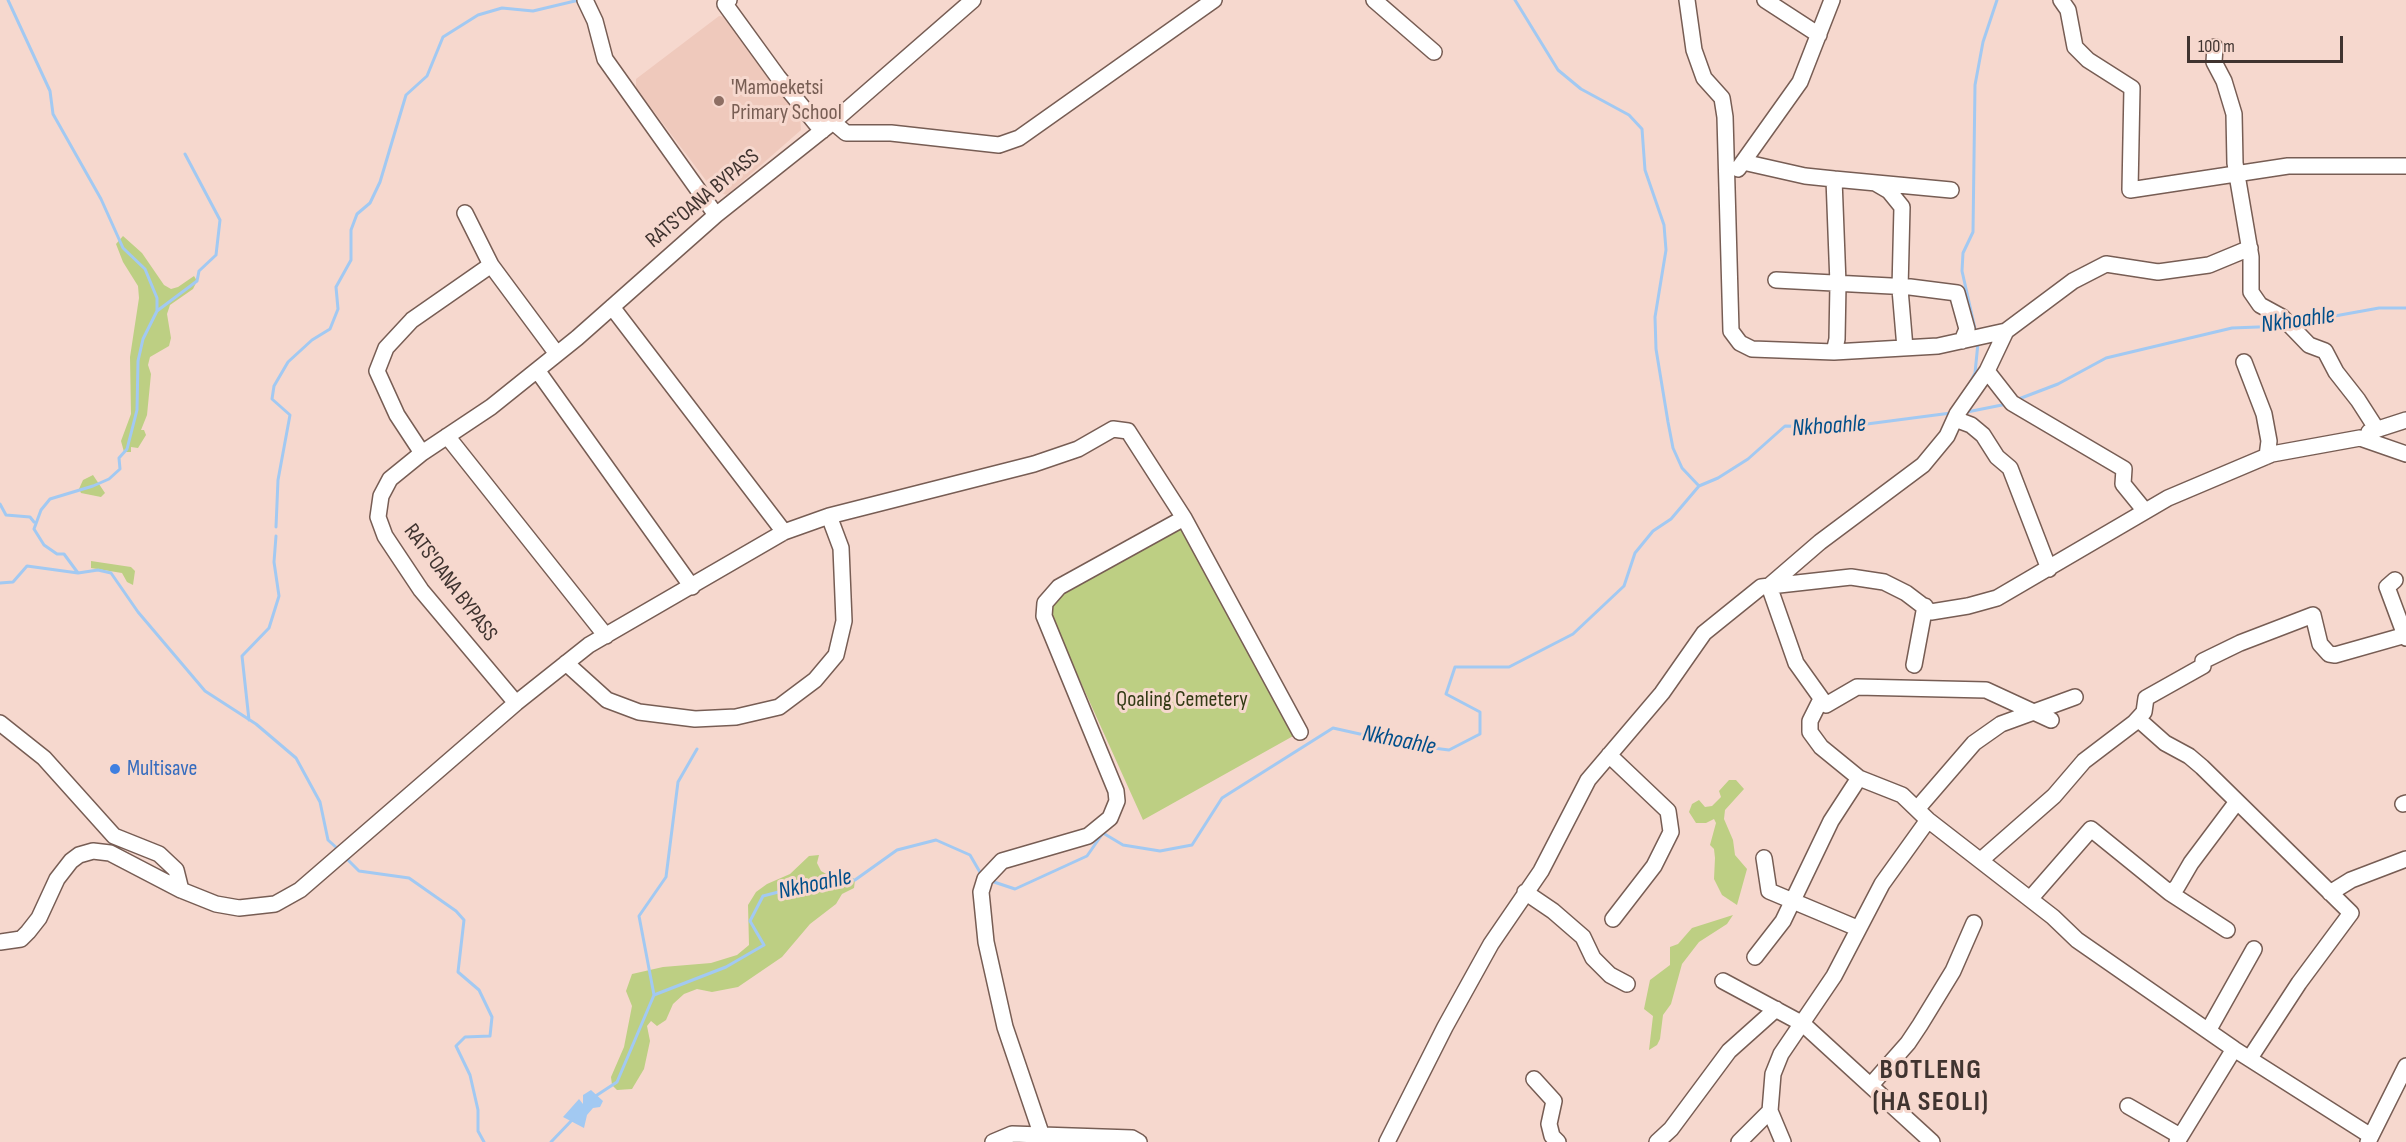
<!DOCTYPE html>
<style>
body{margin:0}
#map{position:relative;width:2406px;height:1142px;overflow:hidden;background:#f6d8ce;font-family:"Sofia Sans Condensed",sans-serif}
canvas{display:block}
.scale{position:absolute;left:2187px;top:36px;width:156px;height:27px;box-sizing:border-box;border:3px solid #403430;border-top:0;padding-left:8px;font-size:18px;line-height:21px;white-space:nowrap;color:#403430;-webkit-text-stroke:4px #f6d8ce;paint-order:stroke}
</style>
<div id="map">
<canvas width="2406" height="1142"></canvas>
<div class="scale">100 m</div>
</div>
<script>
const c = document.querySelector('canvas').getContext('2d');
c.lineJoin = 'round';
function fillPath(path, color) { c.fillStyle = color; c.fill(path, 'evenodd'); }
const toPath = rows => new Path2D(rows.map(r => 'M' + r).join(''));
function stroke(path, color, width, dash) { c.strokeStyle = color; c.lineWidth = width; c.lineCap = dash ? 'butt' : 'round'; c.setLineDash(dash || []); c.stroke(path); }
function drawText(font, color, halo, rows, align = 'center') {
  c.font = font + ' "Sofia Sans Condensed",sans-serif'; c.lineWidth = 6; c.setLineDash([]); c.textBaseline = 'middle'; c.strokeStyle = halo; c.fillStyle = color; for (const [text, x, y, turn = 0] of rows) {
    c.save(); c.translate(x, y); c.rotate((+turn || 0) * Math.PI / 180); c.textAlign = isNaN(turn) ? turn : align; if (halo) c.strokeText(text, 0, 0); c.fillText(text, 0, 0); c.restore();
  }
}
fillPath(toPath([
 [719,16,728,17,800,115,801,130,727,195,714,191,636,88,636,79]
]), '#efc9bc');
fillPath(toPath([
 [123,236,142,253,164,285,171,289,178,287,194,276,197,281,193,289,170,305,167,314,171,338,169,346,150,357,148,365,151,374,147,415,141,430,144,430,146,435,138,448,131,447,131,452,124,452,121,441,131,414,130,357,139,298,138,286,123,262,116,244],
 [93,475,105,493,101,497,81,493,79,489,83,480],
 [1184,518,1295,735,1143,820,1045,603],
 [91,561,131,567,135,571,133,585,127,582,122,573,91,568],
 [1729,780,1736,780,1744,789,1725,810,1724,819,1733,840,1735,855,1747,869,1737,905,1722,895,1714,879,1715,858,1714,849,1710,845,1716,823,1714,819,1706,823,1696,823,1689,812,1692,804,1699,800,1705,807,1712,806,1721,797,1719,791],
 [819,855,817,863,821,871,828,875,846,871,855,880,854,888,842,894,836,904,810,924,782,957,738,987,712,992,697,989,684,994,673,1004,666,1020,657,1026,651,1021,647,1026,650,1041,644,1069,632,1089,617,1090,612,1085,611,1077,624,1047,632,1006,626,991,632,974,663,967,711,963,737,955,749,945,748,905,756,892,767,884,790,874,809,856],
 [1733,915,1727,924,1699,942,1682,964,1671,1004,1663,1015,1660,1039,1657,1045,1649,1050,1653,1016,1644,1009,1650,980,1670,965,1670,947,1678,944,1692,928]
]), '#bdcf83');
fillPath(toPath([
 [591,1090,603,1101,600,1107,593,1108,587,1115,584,1128,563,1117,579,1099,583,1104,583,1095]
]), '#a2c9f2');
stroke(toPath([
 [8,0,50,91,53,114,101,199,123,248,145,269,157,298,157,311,143,339,138,361,137,410,127,449,119,458,120,469,109,479,93,486,50,499,41,510,34,529,44,545,57,554,64,554,78,573,98,570,111,573,138,612,205,691,256,724,296,758,320,802,328,840,339,850],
 [1515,0,1558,70,1581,89,1629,115,1642,129,1645,170,1664,225,1666,250,1655,317,1656,349,1668,422,1673,448,1682,468,1699,486],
 [157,311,197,281,199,271,216,255,220,220,185,154],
 [2296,323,2379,308,2406,308],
 [1976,333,1962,271,1963,253,1973,232,1975,85,1983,42,1997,0],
 [1970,383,1975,373,1978,343],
 [2016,400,2058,384,2106,358,2232,328,2284,326],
 [1967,412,2007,404],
 [0,504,6,515,30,517,34,522],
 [276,527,278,480,290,415,272,399,274,386,288,362,312,340,330,329,338,309,336,287,351,260,351,230,357,214,370,203,380,182,406,95,427,76,443,37,478,15,502,8,533,11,579,0],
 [0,583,13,582,27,566,78,573],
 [249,720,242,656,269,628,279,596,274,562,276,536],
 [345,857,359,871,409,878,456,911,464,920,458,972,479,990,492,1017,490,1036,465,1037,456,1046,470,1075,478,1110,478,1131,484,1142],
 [991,881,1015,889,1087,856,1103,833,1123,845,1160,851,1192,845,1222,798,1333,728,1409,745,1449,750,1480,734,1480,712,1446,694,1455,667,1509,667,1573,634,1624,586,1635,553,1653,531,1671,519,1699,486,1718,478,1748,459,1785,426,1844,427,1951,413],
 [654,995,639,916,666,877,678,782,697,749],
 [591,1099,617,1082,654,995,726,967,764,945,750,921,763,896,825,880,855,880,897,850,936,840,970,855,981,874],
 [551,1142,573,1119]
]), '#a2c9f2', 3);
const minor = toPath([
 [585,0,595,21,605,59,716,215],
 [729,0,725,4,778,77,822,131],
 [1374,0,1434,52],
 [1687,0,1694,50,1704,78,1722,98,1725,117,1731,331,1740,343,1752,349,1834,352,1938,346,2006,331],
 [1765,0,1819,35],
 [2061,0,2068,10,2075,47,2088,60,2132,88,2130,190,2288,166,2406,166],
 [2215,47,2214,62,2224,81,2234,114,2235,163,2251,257,2251,292,2260,305,2282,317,2309,345,2325,351,2336,372,2358,400,2376,428],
 [833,122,846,133,891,133,999,145,1019,138,1214,0],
 [1743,162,1805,176,1834,179,1838,284,1837,339,1834,352],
 [1738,169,1800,82,1832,0],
 [1834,179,1951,190],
 [1877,184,1889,191,1902,207,1900,289,1905,348],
 [465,213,491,265,557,354],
 [1776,280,1910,287,1957,293,1967,329,1962,341],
 [612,307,784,532],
 [2244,362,2264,414,2269,441,2267,456],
 [537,370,692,587],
 [1987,371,2012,403,2124,469,2123,484,2145,511],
 [1955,419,1971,425,1983,435,1997,457,2010,468,2049,569],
 [2369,432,2406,420],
 [447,436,606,636],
 [422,453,397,415,377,371,386,348,412,320,491,265],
 [2395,580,2387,587,2406,638],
 [566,663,607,700,639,712,695,719,736,717,779,707,815,680,836,655,844,621,841,548,829,516],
 [1914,665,1925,606],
 [1821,699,1810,721,1810,732,1821,747,1859,778],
 [516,703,589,645,784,532,829,516,1034,464,1078,449,1113,429,1128,431,1184,518,1300,732],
 [2138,719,2165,743,2189,756,2202,767,2351,913,2299,983,2250,1058],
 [2051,720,1986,690,1857,687,1826,705,1796,663,1769,586,1820,542,1923,465,1947,436,1957,414,1987,371,2006,331,2073,281,2106,264,2158,272,2209,265,2250,248],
 [0,723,44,758,114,836,159,854,176,870,181,890],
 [1609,755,1668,811,1671,832,1654,866,1613,919],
 [2403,804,2406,803],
 [1917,809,1974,743,2001,724,2075,697],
 [1764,858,1769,891,1857,928],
 [1981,860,2054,796,2084,761,2134,723,2144,712,2146,698,2203,666,2203,661,2240,643,2313,615,2320,644,2329,654,2335,655,2406,635],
 [1525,892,1553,911,1583,937,1593,958,1610,975,1627,984],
 [2170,893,2227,930],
 [2330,893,2351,880,2406,859],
 [2030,899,2091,829,2170,893,2177,887,2191,863,2236,803],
 [0,942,21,939,28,932,39,918,57,879,71,861,79,855,93,851,110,853,181,890,216,904,239,908,275,904,300,890,516,703,421,590,385,536,378,517,381,496,390,479,422,453,491,407,577,338,716,215,833,122,973,0],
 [1755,957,1783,921,1831,821,1859,778,1902,795,1928,820,2053,917,2077,940,2234,1049],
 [1723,981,1803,1024,1932,1142],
 [2208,1031,2254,949],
 [1534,1079,1554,1101,1549,1124,1552,1136,1558,1142],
 [1871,1085,1908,1043,1920,1025,1953,971,1974,923],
 [2128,1106,2180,1136],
 [1770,1111,1783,1142],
 [1042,1136,1005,1027,986,942,981,892,985,879,1002,861,1088,836,1110,818,1117,801,1116,791,1044,616,1045,603,1059,587,1184,518],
 [2371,1136,2406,1066],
 [993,1142,1012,1134,1132,1138,1139,1142],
 [1387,1142,1445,1027,1491,944,1541,871,1588,780,1662,693,1704,633,1761,587,1851,577,1884,582,1906,593,1931,612,1968,606,1997,598,2168,498,2272,454,2360,438,2406,454],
 [1657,1142,1671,1129,1729,1051,1776,1009],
 [1739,1142,1770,1111,1773,1074,1781,1054,1834,976,1882,884,1928,820],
 [2177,1142,2234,1049,2371,1136,2368,1142]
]);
stroke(minor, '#775d54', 18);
stroke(minor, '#fff', 15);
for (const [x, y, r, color] of [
 [719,101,6,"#8d6e63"],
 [115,769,6,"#3f7fe0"]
]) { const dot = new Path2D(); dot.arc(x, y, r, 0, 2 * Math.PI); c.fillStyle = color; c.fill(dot); stroke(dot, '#f6d8ce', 2); }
drawText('22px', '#785e54', '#f6d8ce', [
 ["'Mamoeketsi",731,88],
 ["Primary School",731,113]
], 'left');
drawText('22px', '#403430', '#f6d8ce', [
 ["RATS'OANA BYPASS",703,199,-40],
 ["RATS'OANA BYPASS",450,583,53]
]);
drawText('22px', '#323a14', '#f6d8ce', [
 ["Qoaling Cemetery",1182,700]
]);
drawText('22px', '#366cbe', '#f6d8ce', [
 ["Multisave",127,769]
], 'left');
drawText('italic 24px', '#004e8a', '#f6d8ce', [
 ["Nkhoahle",2298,321,-8],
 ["Nkhoahle",1829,427,-4],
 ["Nkhoahle",1399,741,11],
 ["Nkhoahle",815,885,-12]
]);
c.letterSpacing = '1.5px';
drawText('bold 28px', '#403430', '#f6d8ce', [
 ["BOTLENG",1931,1071],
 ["(HA SEOLI)",1931,1103]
]);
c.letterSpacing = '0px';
</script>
